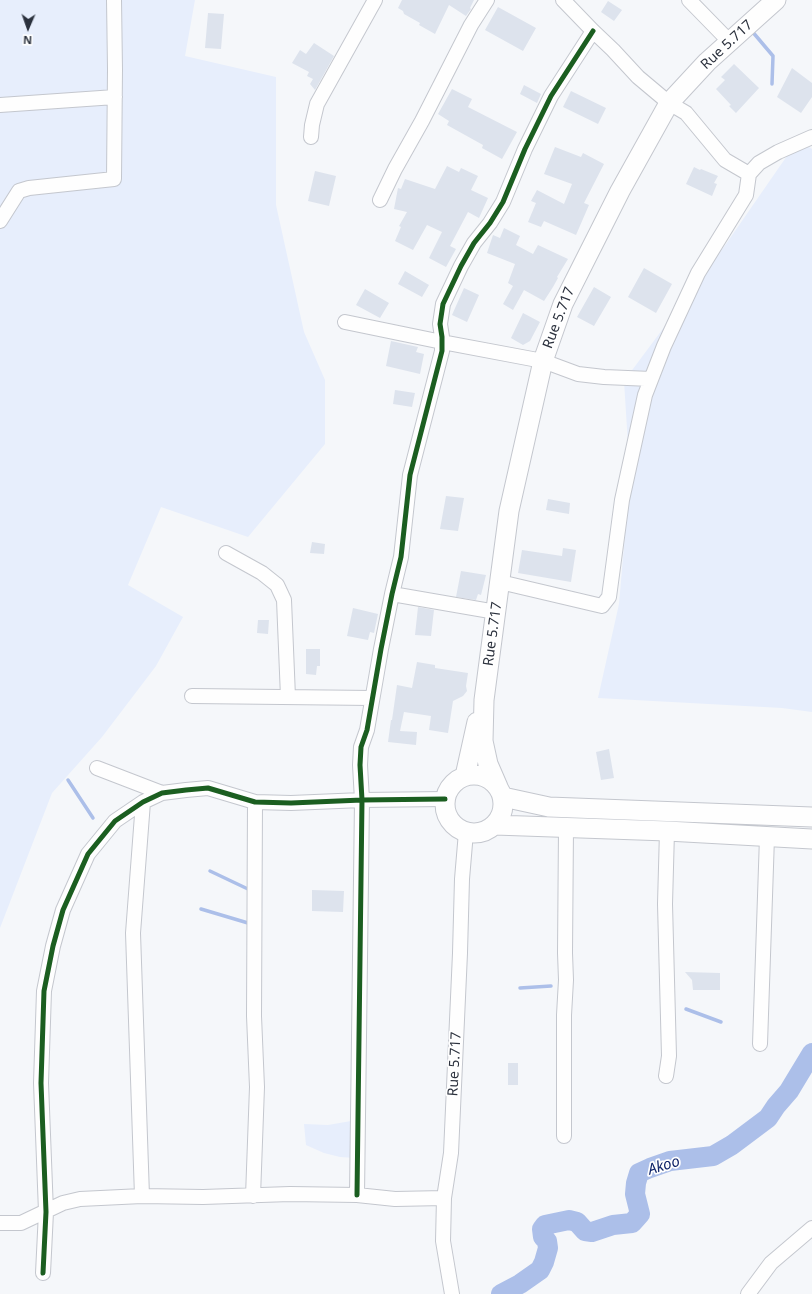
<!DOCTYPE html>
<style>
body{margin:0}
#map{position:relative;width:812px;height:1294px;overflow:hidden;background:#f5f7fa;font-family:"Noto Sans",sans-serif}
canvas{display:block}
.north{position:absolute;left:8px;top:8px;width:40px;height:40px;-webkit-text-stroke:3px #fff;paint-order:stroke;rotate:182deg;font-size:11px;font-weight:700;line-height:16px;text-align:center;color:#2b313d}
.north::after{content:'';display:block;margin:auto;width:14px;height:18px;background:#2b313d;clip-path:polygon(50% 0,100% 100%,50% 72%,0 100%)}
</style>
<div id="map">
<canvas width="812" height="1294"></canvas>
<div class="north">N</div>
</div>
<script>
const c = document.querySelector('canvas').getContext('2d');
c.lineJoin = 'round';
function fillPath(path, color) { c.fillStyle = color; c.fill(path, 'evenodd'); }
const toPath = rows => new Path2D(rows.map(r => 'M' + r).join(''));
function stroke(path, color, width, dash) { c.strokeStyle = color; c.lineWidth = width; c.lineCap = dash ? 'butt' : 'round'; c.setLineDash(dash || []); c.stroke(path); }
function drawText(font, color, halo, rows, align = 'center') {
  c.font = font + ' "Noto Sans",sans-serif'; c.lineWidth = 3.5; c.setLineDash([]); c.textBaseline = 'middle'; c.strokeStyle = halo; c.fillStyle = color; for (const [text, x, y, turn = 0] of rows) {
    c.save(); c.translate(x, y); c.rotate((+turn || 0) * Math.PI / 180); c.textAlign = isNaN(turn) ? turn : align; if (halo) c.strokeText(text, 0, 0); c.fillText(text, 0, 0); c.restore();
  }
}
fillPath(toPath([
 [0,0,195,0,185,56,276,77,276,205,304,332,325,380,325,444,248,537,161,507,128,585,183,617,156,666,102,737,52,793,0,928],
 [798,140,812,149,812,712,782,708,598,698,619,604,630,476,624,381,726,244],
 [351,1121,356,1158,340,1157,324,1153,306,1145,304,1124,328,1125]
]), '#e7eefc');
stroke(toPath([
 [751,30,773,56,772,84],
 [68,780,93,818],
 [210,871,250,890],
 [201,909,248,923],
 [520,988,551,986],
 [686,1009,721,1022]
]), '#acbfe9', 3.5);
stroke(toPath([
 [501,1294,520,1284,540,1270,544,1262,548,1248,547,1241,543,1237,542,1229,545,1225,569,1220,577,1222,585,1231,592,1232,613,1225,632,1223,640,1214,635,1194,636,1183,639,1173,650,1168,670,1161,713,1156,732,1145,768,1118,776,1106,789,1091,812,1053]
]), '#acbfe9', 20);
fillPath(toPath([
 [402,0,474,0,470,8,471,9,466,16,449,5,435,34,419,25,420,23,404,14,403,11,398,8],
 [608,1,622,10,614,21,601,12],
 [498,7,536,28,523,51,485,30],
 [208,13,224,14,221,49,205,48],
 [314,43,334,56,315,90,310,84,313,79,307,76,309,72,292,63,300,50,306,54],
 [734,64,759,88,736,113,729,106,731,105,716,89,725,80,721,77],
 [792,68,812,83,812,97,801,113,777,97],
 [524,85,541,94,537,103,520,94],
 [452,89,472,99,468,107,517,132,502,159,482,148,483,145,447,125,449,121,438,114],
 [571,91,606,108,598,124,563,107],
 [555,147,581,157,583,153,604,164,584,203,589,205,576,235,544,221,541,227,528,222,536,203,531,201,537,190,564,204,572,184,544,174],
 [447,166,459,172,461,168,478,176,471,190,488,198,479,218,468,212,450,246,456,249,446,267,429,258,442,232,427,225,413,250,395,241,401,227,399,226,407,212,394,209,398,188,401,189,405,179,435,189],
 [694,167,700,170,701,169,718,176,714,183,717,184,712,196,686,184],
 [315,171,336,176,329,206,308,201],
 [504,228,520,236,516,245,533,254,538,245,568,259,557,277,558,278,553,287,544,301,524,290,513,310,503,304,513,286,508,283,515,264,487,253,493,235,500,238],
 [644,268,672,284,656,313,628,297],
 [405,271,429,285,422,297,398,284],
 [594,287,611,297,594,326,577,317],
 [464,288,479,295,467,322,452,315],
 [365,289,389,303,380,318,356,305],
 [523,313,540,322,530,341,523,345,511,338],
 [391,341,418,347,416,352,424,354,420,374,386,366],
 [395,390,415,393,412,407,393,404],
 [446,496,464,498,458,531,440,529],
 [548,499,570,503,569,514,546,510],
 [312,542,325,544,324,554,310,553],
 [563,548,576,550,571,582,518,573,522,550,562,556],
 [461,571,486,575,481,595,478,594,476,600,456,597],
 [418,607,434,610,431,636,415,635],
 [353,608,378,614,374,633,370,632,368,640,347,636],
 [258,620,269,620,268,634,257,633],
 [306,649,320,649,320,666,317,666,316,675,306,674],
 [417,662,435,665,435,668,468,673,466,686,467,691,463,696,453,701,448,733,429,730,431,716,404,712,400,731,417,732,416,745,388,742,391,720,392,720,397,685,412,688],
 [609,749,614,778,601,780,596,752],
 [312,890,344,891,343,912,312,911],
 [685,972,720,973,720,990,693,990,692,980],
 [508,1063,518,1063,518,1085,508,1085]
]), '#dde3ed');
const street = toPath([
 [563,0,593,31,613,50,638,77,669,103,686,113,725,160,749,174],
 [689,0,729,41],
 [0,105,115,97],
 [311,137,312,125,317,104,375,0],
 [380,200,395,169,422,121,471,25,487,0],
 [0,221,19,191,29,188,114,179,115,69,114,0],
 [345,322,442,342,543,361,578,374,604,377,651,379],
 [226,553,262,573,277,585,284,600,288,697],
 [500,582,602,606,609,597,622,500,645,395,664,346,698,273,746,195,749,174,759,163,778,152,812,137],
 [392,594,496,612],
 [192,696,372,698],
 [97,768,162,793],
 [760,1044,767,837],
 [666,1076,669,1056,665,904,667,831],
 [564,1136,564,1015,566,980,565,953,566,828],
 [357,1195,362,800,360,765,361,747,367,730,381,649,392,594,401,557,410,475,442,351,442,337,440,324,443,304,461,266,474,243,490,223,503,202,525,149,551,96,593,31],
 [142,1196,133,933,143,802],
 [253,1196,257,1087,254,1016,255,802],
 [0,1223,21,1223,63,1203,80,1199,142,1196,203,1197,290,1194,357,1195,395,1199,444,1198],
 [43,1273,46,1212,41,1083,44,991,53,946,63,910,88,854,115,821,143,802,162,793,186,790,208,788,255,802,291,803,362,800,445,799],
 [452,1294,443,1241,444,1198,451,1153,460,953,462,879,466,832],
 [748,1294,771,1263,812,1228]
]);
const secondary = toPath([
 '445 804a29 29 0 1 1 58 0a29 29 0 1 1-58 0Z',
 [465,776,477,722],
 [498,787,488,764,483,741,484,700,509,511,543,361,563,304,620,191,669,103,707,62,776,0],
 [503,797,549,807,812,817],
 [495,825,667,831,812,839]
]);
stroke(street, '#c4c7ce', 16);
stroke(secondary, '#c4c7ce', 21);
stroke(street, '#fefefe', 14);
stroke(secondary, '#fefefe', 19);
stroke(toPath([
 [357,1195,362,800,360,765,361,747,367,730,381,649,392,594,401,557,410,475,442,351,442,337,440,324,443,304,461,266,474,243,490,223,503,202,525,149,551,96,593,31],
 [43,1273,46,1212,41,1083,44,991,53,946,63,910,88,854,115,821,143,802,162,793,186,790,208,788,255,802,291,803,362,800,445,799]
]), '#1b5e20', 5);
drawText('14px', '#2b313d', '#fff', [
 ["Rue 5.717",727,45,-43],
 ["Rue 5.717",559,318,-69],
 ["Rue 5.717",493,634,-82],
 ["Rue 5.717",455,1064,-87]
]);
drawText('italic 15px', '#11266a', '#fff', [
 ["Akoo",664,1166,-17]
]);
</script>
